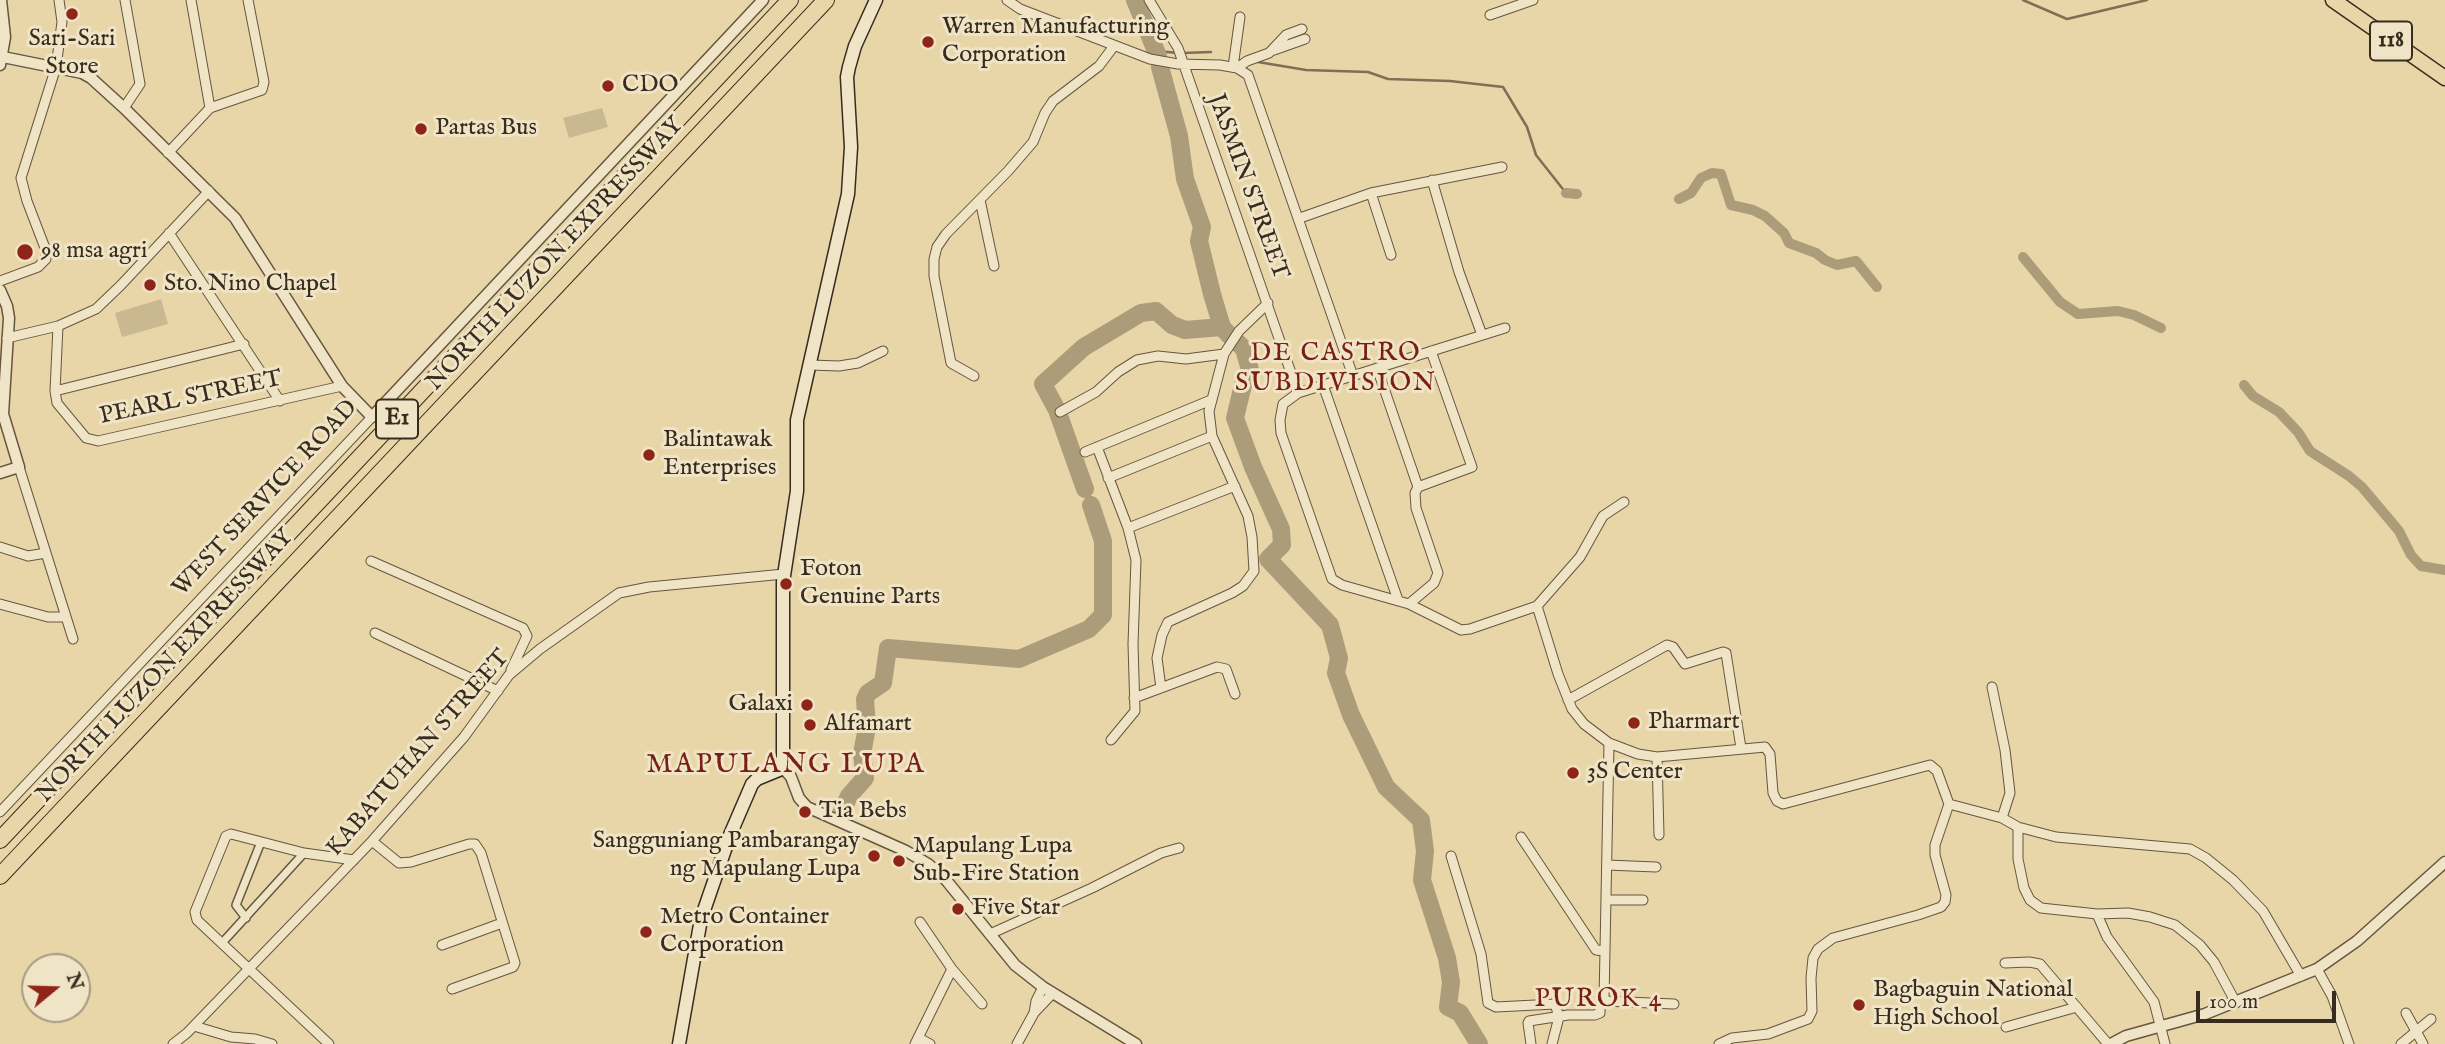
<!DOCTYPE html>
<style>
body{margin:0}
#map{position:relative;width:2445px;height:1044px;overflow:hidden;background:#e8d5a8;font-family:"IM FELL English",serif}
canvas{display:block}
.north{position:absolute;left:21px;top:953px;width:70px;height:70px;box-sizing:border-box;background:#f0e4c6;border:2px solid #a69a83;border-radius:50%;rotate:71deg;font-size:19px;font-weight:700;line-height:28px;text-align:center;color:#382c1f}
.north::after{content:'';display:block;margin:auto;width:24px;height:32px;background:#8f2418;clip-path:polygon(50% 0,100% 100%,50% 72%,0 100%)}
.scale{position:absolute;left:2196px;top:991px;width:140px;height:32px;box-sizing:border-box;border:4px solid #382c1f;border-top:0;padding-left:9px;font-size:21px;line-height:24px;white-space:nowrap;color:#382c1f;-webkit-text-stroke:5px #f0e4c6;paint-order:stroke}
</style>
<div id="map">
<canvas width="2445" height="1044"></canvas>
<div class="north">N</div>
<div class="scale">100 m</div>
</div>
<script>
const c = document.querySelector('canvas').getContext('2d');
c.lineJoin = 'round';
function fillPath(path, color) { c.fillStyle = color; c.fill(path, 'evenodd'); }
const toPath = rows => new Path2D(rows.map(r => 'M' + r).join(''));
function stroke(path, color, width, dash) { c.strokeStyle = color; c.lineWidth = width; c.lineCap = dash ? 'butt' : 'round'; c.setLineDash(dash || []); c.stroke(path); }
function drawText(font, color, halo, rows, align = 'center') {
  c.font = font + ' "IM FELL English",serif'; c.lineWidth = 6; c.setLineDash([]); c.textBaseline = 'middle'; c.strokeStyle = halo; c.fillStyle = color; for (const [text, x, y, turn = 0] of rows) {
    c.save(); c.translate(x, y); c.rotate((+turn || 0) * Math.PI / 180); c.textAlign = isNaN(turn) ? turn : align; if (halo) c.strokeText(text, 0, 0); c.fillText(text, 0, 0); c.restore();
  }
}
fillPath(toPath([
 [602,108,608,127,569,138,563,118],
 [161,299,168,324,122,337,115,313]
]), '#cab891');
stroke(toPath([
 [2023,0,2067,19,2147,0],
 [1157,51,1178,53],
 [1183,53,1211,52],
 [1258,62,1306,70,1368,72,1388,79,1450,81,1503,87,1527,127,1536,155,1566,193]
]), '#7e6f55', 2.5);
stroke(toPath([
 [1566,193,1577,194],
 [1679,199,1691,193,1701,178,1712,173,1721,174,1731,205,1753,210,1765,216,1784,233,1789,243,1816,253,1825,260,1837,265,1856,261,1877,287],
 [2023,257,2060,302,2078,314,2118,311,2134,315,2161,328],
 [2244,385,2253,396,2279,412,2298,432,2310,451,2349,476,2362,487,2399,531,2411,555,2421,566,2445,570]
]), '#ac9c79', 10);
stroke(toPath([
 [1135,0,1158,56],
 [1160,67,1179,136,1185,179,1202,227,1199,241,1212,294,1222,327,1229,335],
 [1237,342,1244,349,1250,370,1243,385,1235,418,1253,467,1281,529,1282,545,1268,559,1330,625,1339,658,1336,673,1351,715,1386,787,1421,820,1425,851,1422,880,1447,958,1451,982,1448,1007,1460,1013,1479,1044],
 [1085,489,1057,410,1043,384,1084,347,1141,313,1156,311,1172,325,1185,330,1222,327],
 [839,818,849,796,865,778,862,754,867,727,865,699,868,693,883,683,888,648,1019,659,1089,629,1103,615,1103,541,1091,505]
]), '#ac9c79', 18);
const pedestrian = toPath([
 [246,918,236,905,261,842],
 [222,943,304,853]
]);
const minor = toPath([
 [191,0,210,108],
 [1007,0,1020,9,1150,59,1178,64,1220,65,1237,68,1248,75,1353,376],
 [1149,0,1178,48,1298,393],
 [1490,15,1533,0],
 [1274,50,1305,39],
 [1233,67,1240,17],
 [1237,68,1247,61,1269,53,1286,35,1302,29],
 [124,108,140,84,125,0],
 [168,153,210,108,262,90,264,82,248,0],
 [1432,180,1459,272,1482,335],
 [1371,193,1391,255],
 [980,200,994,266],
 [1300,218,1371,193,1502,167],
 [169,233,280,401],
 [0,281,38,267,46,259,45,248,27,201,21,178,56,67,62,22,59,0],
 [58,326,55,391,57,403,86,438,98,441,342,386],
 [1505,328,1298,393,1283,404,1280,420,1281,433,1332,579,1342,585,1409,604,1461,630,1470,629,1537,606,1580,557,1603,516,1624,502],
 [7,338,58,326,96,309,121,285,209,191],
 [810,365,839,366,858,363,883,351],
 [1377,368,1418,487,1415,493,1416,508,1438,573,1434,583,1409,604],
 [974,376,951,363,934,276,934,259,937,247,946,234,1008,171,1033,142,1045,113,1053,101,1099,66,1114,46],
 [1323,385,1398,600],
 [55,391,244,344],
 [1060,412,1096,392,1118,372,1137,360,1158,356,1186,359,1224,354],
 [1097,447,1128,528,1136,560,1133,644,1135,711,1111,740],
 [1085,452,1211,400],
 [19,467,73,639],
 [1108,478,1212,436],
 [1418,487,1472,467,1431,351],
 [1128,528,1235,486],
 [0,547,28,556,46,553],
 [371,561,523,628,527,636,511,670],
 [0,604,48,617,66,617],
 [1537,606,1558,674,1572,709,1584,724,1609,743,1638,754,1657,757,1765,747,1770,754,1773,793,1777,801,1783,804,1930,765,1937,771,1949,804],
 [375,633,498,691],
 [1992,687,2005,750,2010,793,2002,818],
 [1161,688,1157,658,1162,635,1168,622,1232,593,1243,586,1254,571,1252,537,1248,516,1212,436,1209,411,1224,354,1239,331,1268,303],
 [1134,698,1217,667,1226,669,1235,694],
 [1568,700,1667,645,1673,647,1685,664,1723,652,1726,653,1741,748],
 [1657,757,1659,835],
 [0,812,372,417],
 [2018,827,2018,859,2024,888,2030,900,2041,908,2097,914,2128,913,2150,917,2175,925,2200,945,2214,962,2236,1003],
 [1521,837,1596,950,1605,951],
 [372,841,399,863,411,862,469,844,475,844,481,853,515,963,513,967,452,989],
 [1451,856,1481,954,1488,1003,1496,1007,1555,1004,1559,1017,1552,1044],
 [1607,865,1656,867],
 [1606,900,1643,900],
 [2097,914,2107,937,2154,1002,2165,1044],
 [920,922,952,969,982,1004],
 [990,934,1092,888,1161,853,1179,848],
 [442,945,502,923],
 [2005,963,2029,962,2040,964,2108,1044],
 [2317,969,2332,996,2349,1044],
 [1604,1001,1674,1004],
 [1034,1013,1053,993],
 [2406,1013,2423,1044],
 [194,1026,231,1037,255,1039,272,1044],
 [2006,1027,2077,1007],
 [919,1038,930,1044],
 [173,1044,187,1033,372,841,464,737,509,675,540,649,619,593,649,587,784,574],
 [329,1044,197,920,195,912,226,836,231,834,304,853,354,860],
 [915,1044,952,969],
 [1017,1044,1034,1013,1036,1001,1043,987],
 [1531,1044,1528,1023,1529,1021,1568,1015,1595,1015,1600,1013,1600,1005,1604,1001,1609,743],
 [1719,1044,1732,1038,1768,1034,1808,1019,1812,1011,1811,978,1813,958,1818,949,1833,938,1918,915,1941,907,1945,902,1946,895,1935,855,1935,845,1949,804,2002,818,2018,827,2056,837,2190,849,2206,858,2233,880,2263,911,2301,976],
 [2401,1044,2431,1019]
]);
const tertiary = toPath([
 [3,57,82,73,91,78,124,108,235,218,342,386,372,417,763,0],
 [0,65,5,37,1,0],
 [0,290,7,306,9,318,3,414,19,467,0,473],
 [782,767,791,777,799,798,807,807,906,851,928,864,946,880,1015,965,1043,987,1136,1044],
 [2111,1044,2126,1036,2205,1014,2317,969,2357,941,2445,862]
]);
const secondary = toPath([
 [679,1044,701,919,730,835,752,784,757,779,779,770,783,764,783,582,797,491,797,420,848,194,851,147,847,77,849,67,855,46,876,0]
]);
const primary = toPath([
 [2333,0,2445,78]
]);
const motorway = toPath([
 [0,840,790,0],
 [0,876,826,0]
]);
stroke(pedestrian, '#645641', 10);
stroke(minor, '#645641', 11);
stroke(tertiary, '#645641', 13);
stroke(secondary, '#382c1f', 15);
stroke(primary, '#382c1f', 17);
stroke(motorway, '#382c1f', 18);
stroke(pedestrian, '#f0e4c6', 7);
stroke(minor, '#f0e4c6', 9);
stroke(tertiary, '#f0e4c6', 10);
stroke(secondary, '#f0e4c6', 12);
stroke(primary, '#e8d5a8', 14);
stroke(motorway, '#e8d5a8', 16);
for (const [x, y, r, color] of [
 [72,14,7,"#8f2418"],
 [928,42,7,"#8f2418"],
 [608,86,7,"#8f2418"],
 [421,129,7,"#8f2418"],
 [25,252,9,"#8f2418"],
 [150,285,7,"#8f2418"],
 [649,455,7,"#8f2418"],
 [786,584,7,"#8f2418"],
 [807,705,7,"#8f2418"],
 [1634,723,7,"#8f2418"],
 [810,725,7,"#8f2418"],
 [1573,773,7,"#8f2418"],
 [805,812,7,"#8f2418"],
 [874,856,7,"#8f2418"],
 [899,861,7,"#8f2418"],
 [958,909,7,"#8f2418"],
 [646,932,7,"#8f2418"],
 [1859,1005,7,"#8f2418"]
]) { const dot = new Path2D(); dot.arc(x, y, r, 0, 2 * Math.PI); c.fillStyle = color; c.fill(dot); stroke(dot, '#f0e4c6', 2.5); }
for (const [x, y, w] of [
 [2391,41,42],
 [397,419,42]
]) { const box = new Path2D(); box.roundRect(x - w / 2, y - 19.5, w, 39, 5); c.fillStyle = '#f0e4c6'; c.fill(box); stroke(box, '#382c1f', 2); }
drawText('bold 23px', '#382c1f', null, [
 ["118",2391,41],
 ["E1",397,419]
]);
drawText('24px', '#382c1f', '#f0e4c6', [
 ["Warren Manufacturing",942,28],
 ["Corporation",942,56],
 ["Sari-Sari",72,40,"center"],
 ["Store",72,68,"center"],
 ["CDO",622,86],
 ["Partas Bus",435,129],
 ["98 msa agri",41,252],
 ["Sto. Nino Chapel",164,285],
 ["Balintawak",663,441],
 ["Enterprises",663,469],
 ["Foton",800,570],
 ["Genuine Parts",800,598],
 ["Galaxi",793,705,"right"],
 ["Pharmart",1648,723],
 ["Alfamart",824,725],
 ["3S Center",1587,773],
 ["Tia Bebs",819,812],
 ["Sangguniang Pambarangay",860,842,"right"],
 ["ng Mapulang Lupa",860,870,"right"],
 ["Mapulang Lupa",913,847],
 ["Sub-Fire Station",913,875],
 ["Five Star",972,909],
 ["Metro Container",660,918],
 ["Corporation",660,946],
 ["Bagbaguin National",1873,991],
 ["High School",1873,1019]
], 'left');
drawText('24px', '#382c1f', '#f0e4c6', [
 ["JASMIN STREET",1247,187,70],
 ["NORTH LUZON EXPRESSWAY",556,255,-47],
 ["PEARL STREET",191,399,-12],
 ["WEST SERVICE ROAD",266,499,-47],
 ["NORTH LUZON EXPRESSWAY",166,667,-47],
 ["KABATUHAN STREET",419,754,-49]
]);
c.letterSpacing = '2px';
drawText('26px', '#7a1f14', '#f0e4c6', [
 ["DE CASTRO",1336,355],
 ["SUBDIVISION",1336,385],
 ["PUROK 4",1599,1001]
]);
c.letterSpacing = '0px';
c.letterSpacing = '2px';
drawText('28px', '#7a1f14', '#f0e4c6', [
 ["MAPULANG LUPA",786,766]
]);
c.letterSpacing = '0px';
</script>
